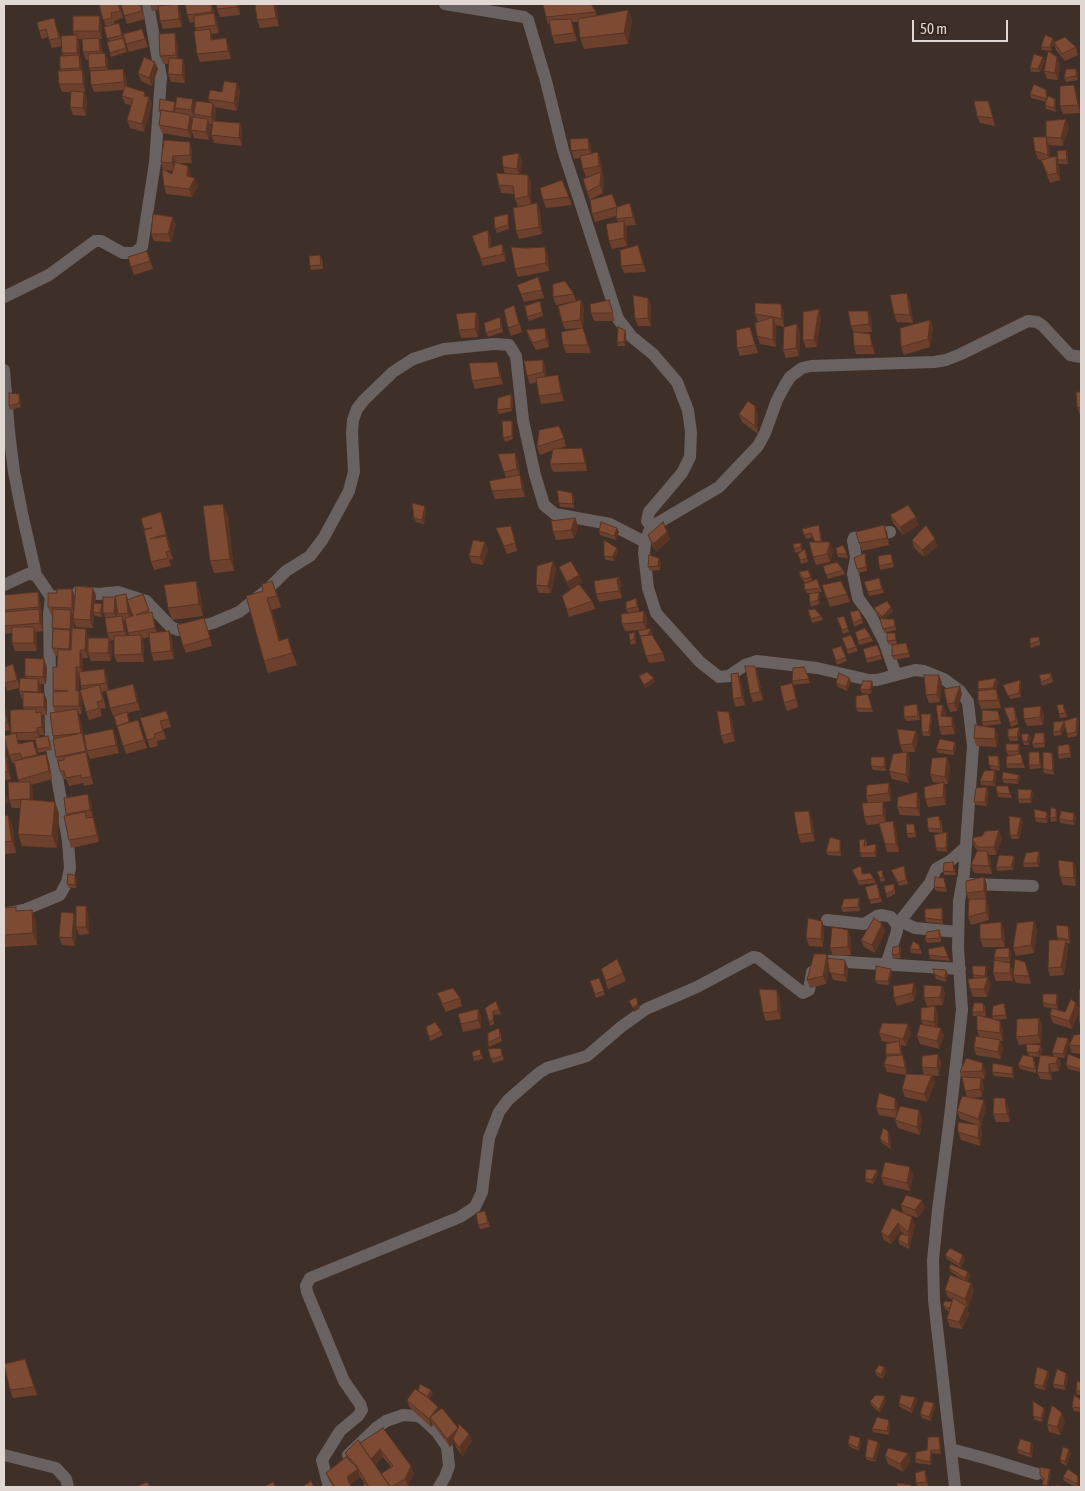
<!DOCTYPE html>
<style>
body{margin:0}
#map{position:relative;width:1085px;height:1491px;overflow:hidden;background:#3e2f28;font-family:"Asap Condensed",sans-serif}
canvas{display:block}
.frame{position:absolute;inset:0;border:5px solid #e1d7d3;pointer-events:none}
.scale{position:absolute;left:912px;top:20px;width:96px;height:22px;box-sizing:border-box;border:2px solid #e1d7d3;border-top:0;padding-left:6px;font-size:15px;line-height:18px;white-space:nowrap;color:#e1d7d3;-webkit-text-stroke:4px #34251f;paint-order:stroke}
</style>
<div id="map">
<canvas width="1085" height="1491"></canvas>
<div class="frame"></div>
<div class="scale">50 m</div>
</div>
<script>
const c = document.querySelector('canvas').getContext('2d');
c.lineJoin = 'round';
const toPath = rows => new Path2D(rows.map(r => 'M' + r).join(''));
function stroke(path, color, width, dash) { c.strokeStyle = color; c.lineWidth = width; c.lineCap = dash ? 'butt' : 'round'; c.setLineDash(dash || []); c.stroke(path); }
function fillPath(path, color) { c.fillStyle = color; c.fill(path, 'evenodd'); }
stroke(toPath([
 [445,4,524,17,528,20,546,81,563,150,618,319,632,337,653,354,677,382,688,410,691,432,690,457,682,473,649,512,647,521,651,527],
 [4,297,49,275,95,241,101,241,123,253,134,253,142,247,155,163,161,77,148,4],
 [4,370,9,432,14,472,22,513,36,575,51,597],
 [890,532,854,538,853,541,856,557,853,574,858,598,871,616,884,641,896,675],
 [4,585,28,574,36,575],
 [78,592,99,594,118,592,146,601,171,627,178,630,189,629,213,623,239,612,267,590,286,571,310,556,323,539,349,491,351,483,354,472,352,433,353,420,357,409,364,400,393,372,413,359,444,349,494,344,509,345,516,356,523,420,535,475,544,505,555,514,610,524,645,542],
 [970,884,1033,886],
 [4,914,24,910,60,895,67,882,70,868,68,841,51,742,49,614,51,597,53,596],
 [827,920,864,924,877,916,882,915,891,917,897,925,897,931,886,965],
 [900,921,915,928,958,932],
 [897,925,930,883,936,869,950,861,966,847],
 [830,961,960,969],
 [951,1449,988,1459,1037,1474],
 [4,1455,56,1468,66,1479,68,1487],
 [348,1455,376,1428,386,1421,403,1415,417,1416,423,1419,437,1432,447,1447,449,1466,445,1477,439,1487],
 [329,1487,322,1460,340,1431,358,1416,362,1410,360,1404,344,1381,307,1292,306,1286,310,1278,460,1217,475,1207,482,1192,489,1138,499,1112,508,1100,539,1073,547,1068,587,1056,621,1027,646,1009,697,987,753,957,758,958,803,993,809,990,812,972],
 [955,1487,934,1300,933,1260,938,1210,950,1117,962,1010,958,948,959,901,964,874,973,746,968,702,960,691,944,679,924,671,915,670,877,680,869,680,817,668,757,661,745,665,729,676,719,677,700,662,656,613,648,588,644,553,645,542,651,527,719,487,758,446,765,433,777,400,785,385,790,377,802,368,811,366,934,362,946,360,961,354,1028,321,1037,322,1043,326,1070,355,1081,357]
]), '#6a6261', 12);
fillPath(toPath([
 [99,4,119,4,123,18,114,21,115,25,119,23,127,52,111,57,110,53,109,42,104,27,106,27],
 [120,4,141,4,145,19,127,24],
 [150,4,177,4,180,12,182,27,163,29,160,21,159,10,152,11],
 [185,4,215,4,212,4,214,13,217,21,219,33,211,34,213,39,226,38,229,46,231,59,200,62,197,54,196,31,194,22,190,23,187,15],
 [239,4,240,15,220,17,217,9],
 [255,4,276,4,279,26,260,28,257,20],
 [628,10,632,21,628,44,584,49,580,38,578,22,572,22,577,41,555,44,552,36,550,24,548,24,546,17,596,12,597,16],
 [54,18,62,44,74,35,73,31,102,24,102,39,99,39,102,46,102,53,108,61,108,70,123,69,126,77,127,87,149,97,152,105,144,132,130,128,127,120,131,105,125,104,122,96,124,90,94,92,91,85,90,71,89,68,89,60,86,60,83,52,87,39,78,39,79,43,80,57,82,63,82,70,85,78,85,92,84,92,87,99,86,116,73,115,70,107,71,92,62,92,59,84,61,71,60,69,63,56,62,53,62,46,52,48,48,37,42,39,39,31],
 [145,37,148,47,129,52,126,44],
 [1053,38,1054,42,1076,47,1078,55,1065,61,1056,50,1054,43,1051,51,1042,50,1041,47],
 [177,41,178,59,185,67,185,83,171,82,168,74,169,64,163,64,160,56],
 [1043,57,1045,61,1040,72,1031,72,1030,68],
 [1060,65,1058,80,1047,79,1044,71],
 [158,69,152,86,141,81,138,73],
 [1076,69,1078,73,1078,80,1066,82,1064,78],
 [1074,85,1077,93,1080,113,1063,114,1060,106],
 [240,90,237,111,215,107,216,111,215,121,240,123,242,131,242,146,214,143,211,135,213,124,210,124,211,127,209,140,194,138,192,132,191,138,162,133,159,125,161,115,159,111,175,102,176,104,195,106,210,103,208,99,222,92],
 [1030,94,1047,94,1047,97,1055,99,1056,103,1056,112,1046,109,1045,105,1046,102,1031,98],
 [988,101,991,109,995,126,980,123,977,116],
 [1069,127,1063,146,1049,145,1046,137],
 [1046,137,1049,145,1050,158,1056,156,1059,164,1060,180,1050,183,1041,160,1038,159,1035,151],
 [164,140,192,150,192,163,179,163,188,166,191,174,191,177,198,186,192,197,166,194,164,186,163,169,161,162],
 [164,170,173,171,172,174],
 [591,146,591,153,601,160,602,173,604,180,603,193,590,200,587,192,590,176,586,177,583,169,580,158,574,159,571,151],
 [1066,150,1068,154,1068,164,1059,164,1058,160],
 [519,153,522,161,520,174,528,175,531,182,531,204,537,203,540,211,542,234,519,239,516,231,518,207,515,199,514,194,501,193,499,185,505,174,503,167],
 [569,197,572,205,546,208,543,200],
 [617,207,633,211,636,225,626,226,627,229,627,246,612,249,609,241,618,222,616,216,595,222,592,214],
 [509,218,509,229,497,233,495,229],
 [176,224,171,242,154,241,151,234],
 [488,230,491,238,491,247,505,252,506,261,483,266,472,236],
 [147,251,153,269,134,275,128,257],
 [641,253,646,272,624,273,621,266],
 [320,255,322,259,323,269,311,270,310,266],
 [548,255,549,271,518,277,515,269],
 [538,277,544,298,524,302,517,285],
 [574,294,576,301,581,300,584,308,583,328,565,329,562,322,572,302,556,305,553,297],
 [648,298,651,306,651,326,638,326,635,319],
 [609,300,615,321,594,321,591,313],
 [540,301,543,316,529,321,527,317],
 [910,301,913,323,897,322,894,314],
 [514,305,522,332,511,336,508,328],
 [819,309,821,317,817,347,806,348,803,340],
 [868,311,871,319,872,332,859,333,872,342,875,354,856,354,854,346,854,333,851,326],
 [784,312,784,327,776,325,776,347,760,344,757,336,758,322,755,314],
 [500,317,503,332,488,337,486,333],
 [479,320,478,337,461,338,459,330],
 [930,320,933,328,930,347,904,355,901,347],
 [797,324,800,332,799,356,786,358,783,350],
 [750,327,758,353,740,356,737,348],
 [583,328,591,353,566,353,563,345],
 [526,330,548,336,549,347,536,350,529,338],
 [626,334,625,346,618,346,617,342],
 [546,368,546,376,560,383,564,401,541,404,539,396,537,382,530,384,527,376],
 [500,370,503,384,475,389,472,381],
 [1081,392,1081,415,1080,415,1077,407],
 [19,394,20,398,21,407,10,410,9,406],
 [511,394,513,398,512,411,499,414,497,410],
 [739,414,758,414,758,434,742,422],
 [512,421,513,425,513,439,505,442,503,438],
 [564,438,566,446,559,449,585,456,587,471,553,472,550,464,553,450,540,455,537,447],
 [515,453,518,461,520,475,523,483,525,497,495,499,492,491,506,478,498,454],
 [574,497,574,508,560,507,559,503],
 [426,510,424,524,416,522,414,518],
 [228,515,234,571,214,573,210,561],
 [890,515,919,525,903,535,893,523],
 [141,518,163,520,173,559,169,560,171,566,154,570,151,562,144,530],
 [575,518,578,526,574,538,556,540,553,532],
 [819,525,820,529,822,542,833,550,830,562,816,565,813,557,815,542,813,537,806,539,802,529],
 [496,528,514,534,517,551,507,554],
 [599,531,619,532,616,540,600,535],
 [667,532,670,539,656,552,651,543,648,535],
 [887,532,889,545,862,551,859,543],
 [912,540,938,546,924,557,914,548],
 [485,542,488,550,483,565,472,563,469,556],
 [801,543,802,551,805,549,808,562,801,564,798,554,802,551,795,553,794,549],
 [843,545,848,558,838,557,837,554],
 [617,548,618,552,614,561,606,560,604,556],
 [891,554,894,567,880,570,879,566],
 [866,556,867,571,858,573,857,569],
 [659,558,661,562,660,570,650,571,648,567],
 [553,561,556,569,551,593,539,593,536,585],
 [823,566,843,570,845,574,828,579],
 [559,567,579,575,582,582,579,584,592,601,595,609,569,617,562,596,570,590],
 [808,570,812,580,805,583,800,576,799,572],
 [619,577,622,585,620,588,622,598,599,602,596,594],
 [879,578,884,593,869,596,864,582],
 [817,579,822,592,819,592,820,596,819,604,811,607,810,603,817,593,807,593,805,590],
 [196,581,200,593,203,616,172,620,168,608],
 [822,585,847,594,850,602,830,607],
 [93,588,96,596,95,603,102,604,103,607,126,594,128,600,143,594,150,613,152,612,154,620,157,633,169,631,172,639,174,659,154,661,151,653,149,637,142,639,144,643,144,662,117,662,114,655,114,640,110,641,107,633,106,620,103,611,102,617,95,616,94,614,93,628,76,627,74,622,74,628,89,637,89,638,109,638,112,645,111,661,91,661,88,654,88,658,83,658,83,671,104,669,107,677,108,690,136,692,140,710,127,713,130,722,138,720,147,748,126,754,114,716,113,716,110,708,106,691,102,692,106,708,100,709,102,716,89,720,86,712,79,675,79,691,82,699,82,714,79,714,93,784,84,786,83,783,69,786,66,779,63,779,60,771,56,757,53,736,55,713,53,706,53,690,57,667,58,656,55,656,52,648,53,615,51,615,48,607,57,593,72,589,75,596],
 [130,607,133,616,131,617],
 [124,621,126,621,129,636,127,636],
 [38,592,40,600,43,631,36,632,37,635,37,651,15,651,12,643,12,633,4,634,4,595],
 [277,593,281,607,272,610,280,640,288,638,297,665,268,673,264,661,246,596],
 [636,598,639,611,628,613,626,609],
 [874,608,893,611,884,619,895,623,896,630,884,633,880,619,882,619,875,612],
 [808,610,821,616,823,620,812,623],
 [859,610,863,623,854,627,853,623],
 [644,611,647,619,646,629,652,632,651,635,663,653,665,661,649,663,646,656,641,630,625,631,622,624],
 [844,616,849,632,843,634,837,618],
 [207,626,212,646,186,653,183,646],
 [855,632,871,637,873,641,859,645],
 [895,633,897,644,906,643,910,657,894,660,892,656,896,644,889,645,887,641],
 [851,635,858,651,848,654,842,638],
 [636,636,636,643,631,645,630,641],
 [1040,641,1040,645,1031,648,1030,644],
 [877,645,882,659,867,663,866,659],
 [841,646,847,661,837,665,832,649],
 [47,667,46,684,40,684,41,687,41,693,47,700,47,715,42,715,44,720,44,735,40,735,40,737,50,740,52,750,38,753,35,740,18,740,19,744,36,748,38,756,49,762,52,779,31,785,33,790,33,800,55,802,59,814,57,848,22,846,18,834,20,808,12,808,9,800,19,782,14,763,12,763,7,749,6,749,11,779,4,781,4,705,10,730,4,731,5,736,11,734,11,733,24,710,23,707,23,699,22,699,19,691,19,688,7,691,4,680,16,672,19,685,26,678,25,676],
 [804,667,810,683,794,685,792,681],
 [738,673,741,681,745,705,736,707,733,699],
 [758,674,763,700,753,702,750,694],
 [1039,675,1052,677,1053,682,1042,686],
 [849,678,851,682,847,691,838,687,836,683],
 [996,678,998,682,996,689,999,697,1001,708,981,709,978,701,979,691,978,689],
 [1020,680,1021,684,1021,697,1010,699,1003,685],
 [872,681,873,685,871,694,862,693,860,689],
 [792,683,795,691,798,707,787,711,784,703],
 [942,683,940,702,929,703,926,695],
 [962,694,957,711,950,712,947,704],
 [869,698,873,712,858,712,856,708],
 [917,704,918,708,920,720,906,721,904,717],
 [943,705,946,713,946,716,955,725,955,734,941,735,939,727],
 [1004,708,1015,710,1018,724,1011,727],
 [1065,708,1067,717,1060,718,1059,714],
 [166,711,171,727,163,729,166,739,157,741,158,746,150,748,147,740],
 [998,711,1001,724,984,726,998,735,997,747,976,746,974,738,983,726,982,722],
 [931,714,932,718,930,736,923,736,922,732],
 [1044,714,1043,725,1027,726,1024,719],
 [732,720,735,741,724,744,721,736],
 [1079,721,1077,736,1068,738,1065,726,1062,735,1054,736,1053,732,1054,722],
 [113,729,116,737,119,753,90,759,87,751],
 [916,731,918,738,915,752,907,752,910,760,909,783,892,779,889,771,903,752,900,745],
 [1020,731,1018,741,1010,741,1008,737],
 [1021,734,1029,734,1031,738,1029,745,1024,745],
 [1045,736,1045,747,1034,748,1032,744],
 [955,742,956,746,954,755,938,753,936,749],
 [1019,744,1020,748,1019,755,1022,758,1025,768,1007,768,1006,764,1017,755,1008,755,1006,751],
 [1071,748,1071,757,1059,759,1058,755],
 [1052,753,1053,757,1054,775,1044,773,1043,769],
 [1040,756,1041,768,1030,769,1029,765],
 [1000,760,1000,771,991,769,989,765],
 [886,761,886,771,873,770,871,766],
 [950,765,948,784,944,784,946,790,946,805,928,807,925,799,941,783,933,782,930,774],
 [996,774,995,786,981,785,980,781],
 [1019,775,1020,779,1018,784,1004,783,1002,779],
 [889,783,891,791,891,801,883,802,886,810,886,822,896,829,899,852,887,852,885,844,879,824,867,825,864,817,868,803,866,796],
 [1008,786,1012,798,998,797,997,793],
 [989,791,987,806,976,805,974,802],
 [917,792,920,800,920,816,900,815,897,807],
 [1033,794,1031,803,1019,803,1018,799],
 [91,802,93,818,96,825,99,842,71,848,69,840,66,814],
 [1056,809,1057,813,1057,821,1051,822,1050,818],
 [8,815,13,827,16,853,4,854,4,816],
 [1049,816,1047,823,1036,822,1035,818],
 [1076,817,1074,825,1060,823,1059,819],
 [812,819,815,841,801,843,798,835],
 [941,820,943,833,929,832,928,828],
 [1023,822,1019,839,1012,839,1010,835],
 [915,828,916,837,908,838,907,834],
 [948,836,947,852,937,851,936,848],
 [972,838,1002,838,996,855,988,855,990,859,992,874,974,873,971,865,978,851,974,846],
 [865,839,867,843,866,846,877,848,876,857,861,857,860,853],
 [841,844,841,856,828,855,826,852],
 [1039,851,1040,855,1039,867,1024,867,1023,863],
 [1014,856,1015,860,1013,870,997,871,996,867],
 [1073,862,1076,869,1076,886,1063,885,1060,877],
 [904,866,908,884,899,886,891,870],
 [954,866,956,875,944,875,943,871],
 [862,870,863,874,874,879,876,883,859,885,854,874],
 [882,870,885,881,881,882,877,872],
 [984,877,987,885,986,899,983,899,989,907,989,920,971,925,968,917,969,900,966,893],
 [77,878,76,888,69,888,67,884],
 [944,878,947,892,936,891,934,887],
 [877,884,882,902,871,904,865,887],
 [894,884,895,888,895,894,887,898,886,894],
 [859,898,860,902,860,911,843,912,841,908],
 [86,906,88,914,89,934,79,935,76,927,76,924,75,946,62,945,59,937,76,921],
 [4,908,17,911,32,910,36,922,37,945,4,947],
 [943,912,943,924,926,922,925,918],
 [822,921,824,929,823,947,809,946,806,938],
 [1034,921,1037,929,1034,953,1016,956,1013,948],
 [882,924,885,931,875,953,864,947,861,940],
 [939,930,941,934,941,942,927,943,925,939],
 [1004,930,1005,947,983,947,980,939],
 [1070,930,1070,944,1067,943,1068,948,1064,975,1050,976,1048,968,1058,940,1057,937],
 [851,938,851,955,833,956,830,948],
 [919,945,922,954,911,953,910,949],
 [900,946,901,950,901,958,893,959,892,955],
 [944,946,950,961,930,959,929,955],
 [1009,948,1011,952,1010,962,999,961,1013,971,1013,981,996,981,993,973,995,961,994,957],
 [829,958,848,968,847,982,833,980,829,968,826,984,810,988,807,980],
 [617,959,626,981,608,989,601,969],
 [891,969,892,973,889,985,877,984,875,981],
 [933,969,948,974,946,982,936,979],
 [987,970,987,977,988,977,991,985,987,997,973,997,970,989,974,978,973,975],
 [1028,970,1031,984,1016,983,1013,975],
 [599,978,605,995,596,998,590,981],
 [942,986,945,993,943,1005,927,1006,924,998],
 [1081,989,1081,1028,1079,1022,1079,1011,1072,1029,1053,1023,1050,1015,1065,1012,1076,1003,1079,1010],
 [917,991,914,1001,897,1006,894,998],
 [437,993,460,998,462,1006,446,1012,440,1000],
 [780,998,781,1019,766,1021,763,1013],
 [1058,998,1058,1009,1044,1007,1043,1003],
 [496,1001,501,1014,494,1015,494,1024,490,1026,489,1022],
 [983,1003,985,1007,986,1016,982,1016,993,1019,992,1016,1004,1003,1005,1007,1007,1019,994,1020,1003,1029,1003,1041,1000,1041,1003,1048,1001,1059,976,1055,974,1047,979,1036,977,1030,977,1016,973,1016,972,1012],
 [935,1006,938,1014,937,1027,944,1035,939,1049,920,1044,917,1036,923,1024,921,1020],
 [481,1016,481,1028,463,1032,461,1024],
 [1039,1018,1042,1026,1041,1043,1019,1045,1016,1037],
 [908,1024,911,1032,906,1046,901,1045,902,1055,906,1063,907,1074,932,1075,935,1083,927,1102,905,1097,902,1089,906,1075,887,1072,884,1064,886,1057,886,1054,892,1043,882,1041,879,1033],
 [426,1027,441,1031,443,1035,430,1041],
 [500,1031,502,1041,489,1047,488,1043],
 [1081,1034,1081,1054,1072,1053,1069,1045],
 [1068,1038,1069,1042,1065,1058,1058,1057,1061,1064,1059,1071,1052,1072,1052,1080,1040,1079,1037,1072,1040,1057,1029,1056,1027,1052,1042,1049,1041,1055,1054,1056,1052,1053],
 [480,1049,483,1059,474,1061,473,1057],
 [488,1049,502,1052,504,1060,493,1063],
 [938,1054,941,1062,939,1076,924,1075,922,1067],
 [1081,1059,1081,1072,1068,1069,1066,1065],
 [1035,1061,1036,1073,1020,1069,1018,1065],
 [986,1070,985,1079,982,1079,984,1086,982,1097,973,1098,986,1108,981,1126,980,1126,982,1133,980,1146,961,1140,958,1132,975,1124,960,1119,957,1111,967,1097,960,1072],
 [1014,1071,1014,1078,994,1076,992,1072],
 [895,1098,898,1106,898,1111,919,1110,922,1118,920,1135,898,1128,895,1120,896,1118,879,1115,876,1108],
 [1008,1106,1010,1122,996,1122,993,1114],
 [890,1135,891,1149,882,1143,880,1139],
 [877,1170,878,1174,873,1184,866,1182,865,1178],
 [913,1174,910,1191,884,1185,881,1177],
 [901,1205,925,1207,918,1218,904,1213,915,1225,911,1240,909,1249,899,1244,898,1240,905,1235,901,1231,891,1244,884,1240,881,1232,903,1213],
 [485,1211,490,1227,480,1229,478,1225],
 [945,1255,965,1259,961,1268,947,1259],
 [949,1268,968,1272,970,1276,967,1282,971,1283,974,1291,968,1307,964,1305,966,1306,969,1314,962,1329,950,1327,947,1319,949,1312,945,1309,943,1305,952,1302,953,1300,948,1297,945,1290,965,1281,951,1272],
 [25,1359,37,1395,13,1398,10,1390],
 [884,1367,886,1371,883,1379,876,1375,875,1371],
 [1048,1371,1049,1375,1045,1390,1036,1388,1034,1384],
 [1066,1373,1068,1377,1065,1390,1054,1388,1053,1384],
 [1081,1382,1081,1395,1077,1395,1076,1391],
 [418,1391,433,1394,430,1399,439,1410,472,1441,462,1456,456,1447,454,1442,450,1447,433,1425,431,1427,410,1408,407,1400],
 [915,1397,917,1401,912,1413,900,1407,899,1403],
 [886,1400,880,1413,871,1405,870,1401],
 [1081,1400,1081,1412,1074,1411,1072,1407],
 [935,1407,931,1421,922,1418,920,1414],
 [1044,1408,1045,1411,1042,1422,1035,1420,1033,1416],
 [1065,1421,1060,1435,1049,1432,1047,1424],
 [890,1424,889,1435,873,1432,872,1429],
 [383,1428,414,1474,408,1486,407,1487,362,1487,365,1484,360,1477,350,1485,351,1487,333,1487,329,1481,326,1473,346,1457,345,1453,360,1443],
 [383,1457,391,1467,381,1474,375,1465],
 [939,1437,940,1441,941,1454,932,1453,931,1465,916,1463,915,1459,927,1450],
 [861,1442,859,1451,850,1447,848,1443],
 [878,1442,880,1446,875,1462,867,1460,865,1457],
 [1031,1442,1033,1446,1032,1458,1018,1453,1017,1449],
 [908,1453,911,1461,903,1472,888,1464,885,1456],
 [1071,1453,1067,1466,1061,1463,1060,1459],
 [1050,1469,1051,1473,1048,1487,1043,1487,1042,1484,1043,1481,1041,1479,1040,1475],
 [925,1470,926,1474,928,1486,917,1487,916,1483],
 [1078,1476,1079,1480,1078,1487,1076,1487,1064,1481,1063,1477]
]), '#6c402c');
fillPath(toPath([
 [178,4,180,12,182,27,179,19],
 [211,4,212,4,213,7,214,20,212,12],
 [237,4,239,4,240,15,237,7],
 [274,4,276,4,279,26,276,18],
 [628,10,632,21,628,44,624,33],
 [214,13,217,21,219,33,216,25],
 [100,16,102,24,102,39,99,31],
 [571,19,574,27,577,41,574,33],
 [210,29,212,37,214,48,211,40],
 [175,33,177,41,179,63,176,55],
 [77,35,79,43,80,57,82,63,82,70,85,78,85,92,83,84,82,76,80,68,79,59,77,53],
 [99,38,102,46,103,59,100,51],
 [226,38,229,46,231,59,228,51],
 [1053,38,1054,41,1051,51,1050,47],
 [105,53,108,61,109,75,106,67],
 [1043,57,1045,61,1040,72,1038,69],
 [1057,57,1060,65,1058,80,1055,73],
 [183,59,185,67,185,83,182,75],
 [155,62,158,69,152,86,149,78],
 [123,69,126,77,127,90,124,82],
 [1076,69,1078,73,1078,80,1076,76],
 [237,83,240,90,237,111,234,103],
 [1074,85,1077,93,1080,113,1078,105],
 [84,92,87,99,86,116,83,108],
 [149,97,152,105,144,132,142,124],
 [193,99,196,107,194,118,191,110],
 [1055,99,1056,103,1056,112,1054,108],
 [175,102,176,106,175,117,173,113],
 [213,103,216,111,214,125,211,117],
 [190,115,193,123,191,130,192,132,191,138,188,130],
 [208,119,211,127,209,140,206,132],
 [1066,119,1069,127,1063,146,1061,138],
 [240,123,242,131,242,146,239,138],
 [1046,137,1049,145,1051,163,1048,155],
 [588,138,591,146,592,156,589,149],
 [190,142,192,150,192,163,190,155],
 [1066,150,1068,154,1068,164,1067,160],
 [598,152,601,160,602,173,599,166],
 [519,153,522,161,520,177,517,169],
 [173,156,176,163,175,171,172,163],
 [1056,156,1059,164,1060,180,1057,173],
 [188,166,191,174,190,183,187,176],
 [601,172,604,180,603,193,600,185],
 [528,175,531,182,531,204,528,196],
 [195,178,198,186,192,197,189,189],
 [537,203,540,211,542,234,539,227],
 [630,203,633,211,636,225,633,217],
 [508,214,509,218,509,229,508,225],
 [173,217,176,224,171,242,168,234],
 [624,221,627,229,627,246,624,238],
 [488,230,491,238,491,256,489,248],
 [502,244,505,252,506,261,503,254],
 [638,245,641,253,646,272,643,264],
 [545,247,548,255,549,271,546,263],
 [907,293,910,301,913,323,910,315],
 [648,298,651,306,651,326,648,318],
 [581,300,584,308,583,328,580,320],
 [781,304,784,312,784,327,782,319],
 [819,309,821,317,817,347,814,340],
 [868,311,871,319,872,332,869,324],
 [476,312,479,320,478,337,475,329],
 [773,317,776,325,776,347,773,340],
 [930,320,933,328,930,347,928,339],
 [797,324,800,332,799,356,796,348],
 [545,328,548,336,549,347,546,339],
 [625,330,626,334,625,346,624,342],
 [870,334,875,354,872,346],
 [543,360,546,368,546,379,543,372],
 [497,362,500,370,503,384,500,377],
 [558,375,560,383,564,401,561,393],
 [19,394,20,398,21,407,19,403],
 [511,394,513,398,512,411,511,408],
 [755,406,758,414,758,434,755,426],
 [512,421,513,425,513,439,512,436],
 [582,448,585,456,587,471,585,463],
 [515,453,518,461,520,477,517,469],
 [520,475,523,483,525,497,522,489],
 [572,493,574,497,574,508,573,504],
 [223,504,228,515,234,571,230,559],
 [425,506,426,510,424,524,422,520],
 [161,512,163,520,169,542,166,534],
 [916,517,919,525,903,535,900,527],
 [575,518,578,526,574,538,571,530],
 [884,525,887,532,889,545,887,538],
 [511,526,514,534,517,551,515,543],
 [617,528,619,532,616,540,614,536],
 [667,532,670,539,656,552,653,544],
 [166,536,169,543,173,559,170,551],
 [935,539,938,546,924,557,922,550],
 [485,542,488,550,483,565,480,557],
 [830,542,833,550,830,562,827,554],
 [617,548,618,552,614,561,612,557],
 [865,553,866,556,867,571,866,567],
 [659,558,661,562,660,570,658,566],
 [553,561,556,569,551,593,548,586],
 [579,575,582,582,570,590,567,582],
 [619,577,622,585,620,588,622,598,619,591,617,580],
 [196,581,200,593,203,616,199,604],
 [272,581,277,593,281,607,277,596],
 [93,588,96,596,94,612,93,612,94,614,93,628,90,620],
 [72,589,75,597,75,616,72,608],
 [38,592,40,600,42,615,39,607],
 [819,592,820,596,819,604,818,600],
 [126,594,129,602,131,620,128,613],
 [115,597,118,605,117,621,114,613],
 [267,598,272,610,283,652,279,641],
 [102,604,103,608,102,617,100,613],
 [891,607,893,611,883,621,882,617],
 [39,609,42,617,43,631,40,623],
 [71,610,74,618,73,619,74,622,73,637,70,629],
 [644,611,647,619,646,630,643,622],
 [152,612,158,636,155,628],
 [122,616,125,624,127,638,124,631],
 [34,627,37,635,37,651,34,643],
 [651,628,652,632,650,639,643,644],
 [86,629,89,637,88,658,85,650],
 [70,630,73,638,72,657,69,649],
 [169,631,172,639,174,659,171,651],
 [635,632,636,636,636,643,634,639],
 [141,635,144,643,144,662,142,654],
 [109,638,112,645,111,661,108,653],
 [288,638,297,665,292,653],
 [80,650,83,658,83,675,80,667],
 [44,659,47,667,46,684,43,677],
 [755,666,758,674,763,700,760,692],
 [76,667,79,675,79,699,76,691],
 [104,669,107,677,109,691,106,683],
 [738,673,741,681,745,705,742,697],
 [939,675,942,683,940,702,937,694],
 [654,678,655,682,645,689,644,685],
 [849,678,851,682,847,691,846,687],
 [996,678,998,682,995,692,993,688],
 [38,679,41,687,40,700,38,692],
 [1020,680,1021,684,1021,697,1019,693],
 [872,681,873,685,871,694,870,690],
 [792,683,795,691,798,707],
 [133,684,136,692,140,710,137,702],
 [960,686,962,694,957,711,954,703],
 [996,689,999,697,1001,708,998,700],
 [79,691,82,699,82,714,79,706],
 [44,693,47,700,47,715,44,707],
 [4,705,6,710,10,730,7,722],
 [943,705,946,713,944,724,941,716],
 [1041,706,1044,714,1043,725,1040,717],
 [77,709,80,717,83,735,85,741,89,759,81,733],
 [41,712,44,720,44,735,42,727],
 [729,712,732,720,735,741,732,733],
 [931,714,932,718,930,736,929,732],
 [952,717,955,725,955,734,952,726],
 [1077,717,1079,721,1077,736,1076,732],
 [1064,721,1065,724,1062,735,1060,731],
 [1019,727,1020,731,1018,741,1017,737],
 [37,728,40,735,40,740,37,732],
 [995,728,998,735,997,747,995,739],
 [113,729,116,737,119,753,116,745],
 [916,731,918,738,915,752,912,744],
 [1044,733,1045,736,1045,747,1044,743],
 [1029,734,1031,738,1029,745,1027,742],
 [955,742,956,746,954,755,953,751],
 [4,744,6,750,11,779,8,771],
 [1019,744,1020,748,1019,755,1018,751],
 [1069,744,1071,748,1071,757,1070,753],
 [907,752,910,760,909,783,906,775],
 [1039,752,1040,756,1041,768,1040,765],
 [1052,753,1053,757,1054,775,1053,771],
 [46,754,49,762,52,779,49,771],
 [998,756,1000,760,1000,771,999,767],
 [885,757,886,761,886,771,884,767],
 [947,757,950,765,948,784,945,777],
 [995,770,996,774,995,786,993,782],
 [1019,775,1020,779,1018,784,1017,780],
 [30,782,33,790,33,807,30,799],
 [944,782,946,790,946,805,943,797],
 [889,783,891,791,891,801,888,793],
 [987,787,989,791,987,806,985,802],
 [1032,790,1033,794,1031,803,1030,799],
 [917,792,920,800,920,816,917,808],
 [6,794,9,802,4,805,4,796],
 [88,794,91,802,93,818,90,810],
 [55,802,59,814,57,848,52,836],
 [883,802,886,810,886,823,883,815],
 [1056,809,1057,813,1057,821,1056,817],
 [809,811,812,819,815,841,812,833],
 [1047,812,1049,816,1047,823,1046,819],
 [1074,813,1076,817,1074,825,1073,821],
 [8,815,13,827,16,853,12,841],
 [93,817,96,825,99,842,97,835],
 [1021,818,1023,822,1019,839,1017,835],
 [893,821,896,829,899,852,896,844],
 [999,830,1002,838,996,855,994,847],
 [947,832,948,836,947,852,946,848],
 [840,840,841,844,841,856,840,852],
 [876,844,877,848,876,857,875,853],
 [987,851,990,859,992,874,989,866],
 [1039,851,1040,855,1039,867,1037,863],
 [1014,856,1015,860,1013,870,1011,867],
 [1073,862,1076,869,1076,886,1074,878],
 [75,875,77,878,76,888,75,885],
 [984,877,987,885,986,899,984,891],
 [859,898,860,902,860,911,858,907],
 [986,899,989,907,989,920,986,912],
 [86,906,88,914,89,934,86,927],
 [942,908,943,912,943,924,942,920],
 [32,910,36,922,37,945,33,933],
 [74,913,77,921,75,946,72,938],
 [822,921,824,929,823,947,821,939],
 [1034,921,1037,929,1034,953,1031,945],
 [1001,922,1004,930,1005,947,1002,939],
 [882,924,885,931,875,953,872,945],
 [1068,926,1070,930,1070,944,1069,940],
 [848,930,851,938,851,955,848,947],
 [1066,940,1068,948,1064,975,1061,967],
 [900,946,901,950,901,958,899,954],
 [1009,948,1011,952,1010,962,1009,958],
 [827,954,830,961,826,984,823,976],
 [845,960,848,968,847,982,844,975],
 [1010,963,1013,971,1013,981,1010,973],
 [986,966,987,970,987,980,985,976],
 [891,969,892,973,889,985,888,981],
 [946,970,948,974,946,982,945,978],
 [988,977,991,985,987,997,984,989],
 [914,983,917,991,914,1001,912,993],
 [942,986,945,993,943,1005,940,997],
 [777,990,780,998,781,1019,778,1011],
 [1057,994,1058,998,1058,1009,1056,1005],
 [1076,1003,1079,1011,1072,1029,1069,1021],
 [638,1004,640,1008,634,1012,633,1008],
 [935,1006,938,1014,936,1030,934,1022],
 [478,1009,481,1016,481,1028,478,1020],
 [493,1011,494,1015,494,1024,493,1020],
 [1039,1018,1042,1026,1041,1043,1038,1035],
 [1000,1021,1003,1029,1003,1041,1000,1033],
 [908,1024,911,1032,906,1046,903,1039],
 [941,1028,944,1035,939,1049,937,1041],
 [1068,1038,1069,1042,1065,1058,1063,1054],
 [1000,1040,1003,1048,1001,1059,998,1052],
 [1041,1045,1042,1049,1040,1057,1038,1053],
 [938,1054,941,1062,939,1076,937,1068],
 [903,1055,906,1063,907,1076,905,1068],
 [1058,1057,1061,1064,1059,1071,1056,1063],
 [983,1063,986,1070,985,1079,982,1071],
 [1049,1064,1052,1072,1052,1080,1049,1073],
 [1013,1067,1014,1071,1014,1078,1012,1074],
 [932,1075,935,1083,927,1102,924,1094],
 [981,1078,984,1086,982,1097,980,1089],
 [895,1098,898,1106,898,1118,895,1110],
 [1005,1098,1008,1106,1010,1122,1007,1114],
 [984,1100,986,1108,981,1126,978,1119],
 [919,1110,922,1118,920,1135,917,1127],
 [979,1125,982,1133,980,1146,978,1138],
 [888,1131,890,1135,891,1149,889,1145],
 [910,1167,913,1174,910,1191,907,1183],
 [877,1170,878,1174,873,1184,872,1180],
 [922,1200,925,1207,918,1218,915,1210],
 [912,1217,915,1225,911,1240,909,1249,908,1245,909,1236,908,1232],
 [898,1223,901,1231,891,1244,888,1237],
 [963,1255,965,1259,961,1268,959,1264],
 [968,1272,970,1276,967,1282,965,1278],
 [971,1283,974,1291,968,1307,965,1299],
 [966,1306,969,1314,962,1329,959,1322],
 [884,1367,886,1371,883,1379,881,1375],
 [1048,1371,1049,1375,1045,1390,1043,1386],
 [1066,1373,1068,1377,1065,1390,1064,1386],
 [431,1390,433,1394,428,1403,426,1399],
 [885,1396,886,1400,880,1413,879,1410],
 [915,1397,917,1401,912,1413,911,1409],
 [934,1403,935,1407,931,1421,929,1417],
 [438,1407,441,1415,430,1417],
 [1044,1408,1045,1411,1042,1422,1041,1418],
 [1062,1413,1065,1421,1060,1435,1057,1427],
 [430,1417,433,1425,431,1427,429,1419],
 [889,1420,890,1424,889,1435,887,1431],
 [458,1428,453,1439,454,1442,450,1447,447,1439],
 [469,1434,472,1441,462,1456,459,1448],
 [939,1437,940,1441,941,1454,940,1450],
 [860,1438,861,1442,859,1451,858,1448],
 [878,1442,880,1446,875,1462,873,1459],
 [1031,1442,1033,1446,1032,1458,1030,1454],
 [380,1449,383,1457,373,1467,370,1460],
 [1069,1449,1071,1453,1067,1466,1065,1462],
 [931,1450,932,1453,931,1465,930,1462],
 [908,1453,911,1461,903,1472,900,1464],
 [411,1466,414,1474,408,1486,405,1479],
 [358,1469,360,1477,350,1485,347,1477],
 [1050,1469,1051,1473,1048,1487,1047,1487,1047,1486],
 [1078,1476,1079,1480,1078,1487,1077,1484]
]), '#583424');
const building = toPath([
 [99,4,118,4,120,11,111,13,112,18,103,20,99,4],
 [121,4,140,4,142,11,124,16,121,4],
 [178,4,179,19,160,21,158,6,178,4],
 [185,4,211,4,212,12,187,15,185,4],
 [216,4,237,4,237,7,217,9,216,4],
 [255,4,274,4,276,18,257,20,255,4],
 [543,4,591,4,596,12,546,17,543,4],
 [628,10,624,33,580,38,578,19,628,10],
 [214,13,216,25,195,28,194,16,214,13],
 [73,16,100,16,99,31,73,31,73,16],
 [54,18,59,38,49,40,46,29,39,31,37,22,54,18],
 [571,19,574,33,552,36,549,20,571,19],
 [119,23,122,35,107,39,104,27,119,23],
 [142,29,145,39,126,44,123,34,142,29],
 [210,29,211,40,226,38,228,51,197,54,194,31,210,29],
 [175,33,176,55,160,56,159,34,175,33],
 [77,35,77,53,62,53,61,36,77,35],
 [1045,35,1053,38,1050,47,1041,47,1045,35],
 [1065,37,1076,47,1062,54,1054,42,1065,37],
 [99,38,100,51,83,52,82,39,99,38],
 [123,38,126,48,110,53,107,42,123,38],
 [1048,51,1057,57,1055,73,1044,71,1048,51],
 [105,53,106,67,89,68,88,54,105,53],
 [1034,54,1043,57,1038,69,1030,68,1034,54],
 [79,55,80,68,60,69,60,56,79,55],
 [144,57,155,62,149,78,138,73,144,57],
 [169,58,183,59,182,75,168,74,169,58],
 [123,69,124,82,91,85,90,71,123,69],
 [1066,69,1076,69,1076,76,1064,78,1066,69],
 [82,70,83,84,59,84,58,71,82,70],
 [224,81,237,83,234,103,208,99,210,90,222,92,224,81],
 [1034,84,1046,90,1047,99,1030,94,1034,84],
 [1074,85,1078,105,1060,106,1060,86,1074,85],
 [125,86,145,92,144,96,149,97,142,124,127,120,133,99,122,96,125,86],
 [71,91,84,92,83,108,70,107,71,91],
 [1048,96,1055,99,1054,108,1045,105,1048,96],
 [177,97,193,99,191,110,175,108,177,97],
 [160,99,175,102,173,112,161,110,161,111,159,111,160,99],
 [196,101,213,103,211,117,194,114,196,101],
 [974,101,988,101,993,118,977,116,974,101],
 [161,110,190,115,188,130,159,125,161,110],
 [193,117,208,119,206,132,191,130,193,117],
 [1066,119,1061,138,1046,137,1046,121,1066,119],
 [213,121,240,123,239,138,211,135,213,121],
 [1033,137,1046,137,1048,155,1035,151,1033,137],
 [588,138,589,149,571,151,570,139,588,138],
 [164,140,190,142,190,155,173,156,172,163,161,162,164,140],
 [1066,150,1067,160,1058,160,1057,151,1066,150],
 [598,152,599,166,583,169,580,156,598,152],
 [519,153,517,169,503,167,502,156,519,153],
 [1056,156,1057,173,1048,175,1041,160,1056,156],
 [175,162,188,166,187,176,195,178,189,189,164,186,162,169,172,174,175,162],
 [601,172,600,185,587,192,583,179,601,172],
 [496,173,528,175,528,196,515,199,513,186,499,185,496,173],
 [562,180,569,197,543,200,540,188,562,180],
 [612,194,617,207,592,214,590,200,612,194],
 [537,203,539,227,516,231,513,208,537,203],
 [630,203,633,217,616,219,617,207,630,203],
 [153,214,173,217,168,234,151,234,153,214],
 [508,214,508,225,495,229,494,217,508,214],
 [624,221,624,238,609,241,606,224,624,221],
 [488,230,489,248,502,244,503,254,481,259,472,236,488,230],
 [638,245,643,264,621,266,620,250,638,245],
 [511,247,525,248,545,247,546,263,515,269,511,247],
 [147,251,150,261,131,267,128,257,147,251],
 [320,255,321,265,310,266,309,256,320,255],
 [538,277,542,290,521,294,517,285,538,277],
 [565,281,574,294,553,297,553,284,565,281],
 [907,293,910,315,894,314,890,295,907,293],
 [633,295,648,298,648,318,635,319,633,295],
 [581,300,580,320,562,322,558,306,581,300],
 [609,300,613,313,591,313,590,304,609,300],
 [540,301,542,312,527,317,525,306,540,301],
 [755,303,781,304,782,319,773,317,773,340,757,336,755,323,773,317,755,314,755,303],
 [514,305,519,324,508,328,504,310,514,305],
 [819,309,814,340,803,340,803,312,819,309],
 [848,311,868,311,869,324,851,326,848,311],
 [476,312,475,329,459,330,456,314,476,312],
 [500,317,501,328,486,333,484,323,500,317],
 [930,320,928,339,901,347,900,328,930,320],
 [797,324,796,348,783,350,784,327,797,324],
 [618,327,625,330,624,342,617,342,618,327],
 [750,327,755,345,737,348,736,330,750,327],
 [545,328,546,339,533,343,526,330,545,328],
 [583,328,588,345,563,345,561,332,583,328],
 [853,332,870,334,872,346,854,346,853,332],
 [543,360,543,372,527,376,524,361,543,360],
 [497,362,500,377,472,381,469,363,497,362],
 [558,375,561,393,539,396,536,378,558,375],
 [1076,392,1081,392,1081,408,1077,407,1076,392],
 [9,393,19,394,19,403,9,406,9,393],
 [511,394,511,408,497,410,498,398,511,394],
 [748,401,755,406,755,426,739,414,748,401],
 [502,421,512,421,512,436,503,438,502,421],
 [559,426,564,438,537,447,539,430,559,426],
 [582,448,585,463,550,464,553,449,582,448],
 [515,453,517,469,504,472,498,454,515,453],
 [520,475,522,489,492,491,489,481,520,475],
 [557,490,572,493,573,504,559,503,557,490],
 [412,503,425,506,422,520,414,518,412,503],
 [223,504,230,559,210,561,203,506,223,504],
 [908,505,916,517,900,527,890,515,908,505],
 [161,512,166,534,150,539,166,536,170,551,166,552,168,558,151,562,144,530,152,528,144,529,141,518,161,512],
 [575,518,571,530,553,532,551,521,575,518],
 [601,522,617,528,614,536,599,531,601,522],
 [663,522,667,532,653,544,648,535,663,522],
 [819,525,821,541,815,542,811,533,804,535,802,529,819,525],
 [884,525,887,538,859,543,856,532,884,525],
 [926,525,935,539,922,550,912,540,926,525],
 [511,526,515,543,504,546,496,528,511,526],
 [473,540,485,542,480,557,469,556,473,540],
 [604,540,617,548,612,557,604,556,604,540],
 [809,542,830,542,827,554,813,557,809,542],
 [801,543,801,547,794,549,793,544,801,543],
 [843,545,847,554,837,554,836,548,843,545],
 [805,549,807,558,800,560,798,554,805,549],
 [865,553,866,567,857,569,854,558,865,553],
 [891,554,893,563,879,566,878,556,891,554],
 [649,555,659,558,658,566,648,567,649,555],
 [553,561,548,586,536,585,537,566,553,561],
 [571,561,579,575,567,582,559,567,571,561],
 [837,562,843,570,826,575,823,566,837,562],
 [808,570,811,577,804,579,799,572,808,570],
 [619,577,617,580,619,591,596,594,594,581,619,577],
 [879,578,882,589,868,592,864,582,879,578],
 [817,579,820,588,805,590,804,584,817,579],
 [196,581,199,604,168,608,164,585,196,581],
 [272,581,277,596,267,598,279,641,288,638,292,653,264,661,246,596,263,591,262,584,272,581],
 [841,581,847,594,827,599,822,585,841,581],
 [579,584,592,601,567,610,562,596,579,584],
 [76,586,93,588,90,620,73,619,76,586],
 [57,589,72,589,72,608,48,607,48,593,57,593,57,589],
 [38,592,39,607,4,610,4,595,38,592],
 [819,592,818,600,810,603,809,594,819,592],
 [126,594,128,613,118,614,115,596,126,594],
 [143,594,149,610,136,615,152,612,155,628,128,633,125,618,133,616,127,600,143,594],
 [103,597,115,597,114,613,103,613,103,597],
 [636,598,637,607,626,609,626,602,636,598],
 [887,601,891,607,882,617,874,608,887,601],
 [94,603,102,604,100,613,93,612,94,603],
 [39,609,40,623,4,626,4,612,39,609],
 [53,609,71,610,70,629,52,628,53,609],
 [815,609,821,616,811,619,808,610,815,609],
 [859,610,862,619,853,623,850,612,859,610],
 [644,611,643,622,622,624,621,614,644,611],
 [122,616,124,631,107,633,105,618,122,616],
 [844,616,848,628,842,630,837,618,844,616],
 [204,618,210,638,183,646,177,625,204,618],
 [880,619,894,619,895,626,883,629,880,619],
 [12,627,34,627,34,643,12,643,12,627],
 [72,628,86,629,85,650,80,650,80,667,76,667,76,691,79,691,79,706,53,706,53,692,68,691,53,690,53,667,57,667,58,650,71,650,72,628],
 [651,628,648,635,640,636,638,631,651,628],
 [865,628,871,637,858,641,855,632,865,628],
 [53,629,70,630,69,649,52,648,53,629],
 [169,631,171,651,151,653,149,633,169,631],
 [635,632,634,639,630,641,629,634,635,632],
 [887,633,895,633,896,640,887,641,887,633],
 [141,635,142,654,114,655,114,636,141,635],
 [652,635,663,653,646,656,640,636,652,635],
 [851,635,856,647,847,650,842,638,851,635],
 [1039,637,1039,641,1030,644,1030,638,1039,637],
 [88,638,109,638,108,653,88,653,88,638],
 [906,643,909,653,892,656,892,645,906,643],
 [877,645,881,655,866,659,863,649,877,645],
 [841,646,846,657,836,661,832,649,841,646],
 [25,658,44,659,43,677,25,676,25,658],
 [13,664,17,680,5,683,4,680,4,667,13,664],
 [745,666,755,666,760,692,750,694,745,666],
 [804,667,809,679,792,681,793,668,804,667],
 [104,669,106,683,81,686,79,672,104,669],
 [647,672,654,678,644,685,639,676,647,672],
 [738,673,742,697,733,699,731,674,738,673],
 [839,673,849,678,846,687,836,683,839,673],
 [1051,673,1051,678,1041,682,1039,675,1051,673],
 [924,675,939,675,937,694,926,695,924,675],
 [20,678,38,679,38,692,19,691,20,678],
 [996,678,993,688,978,689,978,681,996,678],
 [1020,680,1019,693,1008,696,1003,685,1020,680],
 [863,681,872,681,870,690,860,689,863,681],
 [792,683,796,699,784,703,780,686,792,683],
 [133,684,137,702,110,708,106,691,133,684],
 [99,685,103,700,97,702,99,708,86,712,80,690,99,685],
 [960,686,954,703,947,704,944,689,960,686],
 [996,689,998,700,978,701,978,691,996,689],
 [23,692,44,693,44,707,23,707,23,692],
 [868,694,872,709,856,708,856,696,868,694],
 [917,704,918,716,904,717,904,706,917,704],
 [1063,704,1065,713,1059,714,1057,705,1063,704],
 [936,705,943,705,941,716,952,717,952,726,939,727,936,705],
 [1041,706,1040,717,1024,719,1023,708,1041,706],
 [4,707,7,722,4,723,4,707],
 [1014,707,1016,720,1010,723,1004,708,1014,707],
 [36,709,36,713,41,712,42,727,37,728,37,732,11,733,10,710,36,709],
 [77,709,81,733,53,736,50,713,77,709],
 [982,710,998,711,1000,720,982,722,982,710],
 [166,711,169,719,160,721,163,731,154,734,155,738,147,740,140,718,166,711],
 [717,711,729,712,732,733,721,736,717,711],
 [127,712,129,722,117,726,117,728,114,716,127,712],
 [921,714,931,714,929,732,922,732,921,714],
 [1077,717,1076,732,1067,734,1064,721,1077,717],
 [138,720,144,740,123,746,117,726,138,720],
 [1064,721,1060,731,1053,732,1054,722,1064,721],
 [975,725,995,728,995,739,974,738,975,725],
 [1019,727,1017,737,1008,737,1008,729,1019,727],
 [113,729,116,745,87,751,84,735,113,729],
 [897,729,916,731,912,744,900,745,897,729],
 [16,733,18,744,33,741,37,755,22,758,20,753,9,755,4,736,16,733],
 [82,733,86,751,56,757,53,739,82,733],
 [1035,733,1044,733,1044,743,1032,744,1035,733],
 [1021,734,1029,734,1027,742,1023,741,1021,734],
 [48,736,50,747,37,749,35,738,48,736],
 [940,739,955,742,953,751,936,749,940,739],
 [1006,744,1019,744,1018,751,1006,751,1006,744],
 [1069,744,1070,753,1058,755,1058,746,1069,744],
 [4,746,8,771,4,772,4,746],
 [86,752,91,777,81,778,81,775,66,778,64,771,60,771,58,761,64,760,64,757,86,752],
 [907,752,906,775,889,771,893,754,907,752],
 [1029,752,1039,752,1040,765,1029,765,1029,752],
 [1043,752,1052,753,1053,771,1043,769,1043,752],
 [46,754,49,771,18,780,14,761,46,754],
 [1021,754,1023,764,1006,764,1007,756,1021,754],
 [988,756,998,756,999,767,989,765,988,756],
 [871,757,885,757,884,767,871,766,871,757],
 [947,757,945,777,930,774,932,758,947,757],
 [995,770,993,782,980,781,984,771,995,770],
 [1003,772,1019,775,1017,780,1002,779,1003,772],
 [8,782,30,782,30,799,9,800,8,782],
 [944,782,943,797,925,799,924,787,944,782],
 [889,783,888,793,866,796,867,785,889,783],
 [996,786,1008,786,1010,794,997,793,996,786],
 [987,787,985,802,974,802,976,788,987,787],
 [1018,789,1032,790,1030,799,1018,799,1018,789],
 [917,792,917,808,897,807,898,797,917,792],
 [88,794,90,810,66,814,64,798,88,794],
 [21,799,55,802,52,836,18,834,21,799],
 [883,802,883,815,864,817,862,803,883,802],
 [1051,807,1056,809,1056,817,1050,818,1051,807],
 [1034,809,1047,812,1046,819,1035,818,1034,809],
 [809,811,812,833,798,835,794,812,809,811],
 [1061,811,1074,813,1073,821,1059,819,1061,811],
 [85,812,86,818,93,817,97,835,69,840,64,816,85,812],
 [8,815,12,841,4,842,4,816,8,815],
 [939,816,941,829,928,828,927,818,939,816],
 [1009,816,1021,818,1017,835,1010,835,1009,816],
 [893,821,896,844,885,844,879,823,893,821],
 [906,824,914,824,915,833,907,834,906,824],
 [999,830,994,847,977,847,972,838,982,836,985,831,999,830],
 [947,832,946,848,936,848,934,835,947,832],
 [830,837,840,840,840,852,826,852,830,837],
 [865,839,864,846,876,844,875,853,860,853,859,840,865,839],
 [977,851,987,851,989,866,971,865,977,851],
 [1039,851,1037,863,1023,863,1026,853,1039,851],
 [999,855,1014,856,1011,867,996,867,999,855],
 [1058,860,1073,862,1074,878,1060,877,1058,860],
 [953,862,954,872,943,871,944,863,953,862],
 [861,866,862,874,870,873,874,879,858,881,852,870,861,866],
 [904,866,906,880,898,882,891,870,904,866],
 [882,870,883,877,880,878,877,872,882,870],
 [68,874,75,875,75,885,67,884,68,874],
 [935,877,944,878,946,888,934,887,935,877],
 [984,877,984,891,966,893,966,881,984,877],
 [877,884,880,898,869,900,865,887,877,884],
 [894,884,894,890,886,894,884,886,894,884],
 [859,898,858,907,841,908,844,899,859,898],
 [969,899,986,899,986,912,968,917,969,899],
 [76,906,86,906,86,927,76,927,76,906],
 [16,907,16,911,32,910,33,933,4,935,4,908,16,907],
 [942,908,942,920,925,918,925,909,942,908],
 [61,912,74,913,72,938,59,937,61,912],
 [808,918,822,921,821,939,806,938,808,918],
 [874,918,882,924,872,945,861,940,874,918],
 [1034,921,1031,945,1013,948,1017,923,1034,921],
 [1001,922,1002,939,980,939,980,924,1001,922],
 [1056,925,1068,926,1069,940,1057,937,1056,925],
 [832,927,848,930,848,947,830,948,832,927],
 [939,930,940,938,925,939,927,932,939,930],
 [1049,940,1066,940,1061,967,1048,968,1049,940],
 [913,941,919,945,920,950,910,949,913,941],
 [900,946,899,954,892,955,893,947,900,946],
 [944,946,948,957,929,955,928,949,944,946],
 [1009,948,1009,958,994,957,996,949,1009,948],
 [814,954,827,954,823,976,807,980,814,954],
 [827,958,845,960,844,975,830,973,827,958],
 [617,959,623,973,606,981,601,969,617,959],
 [1015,959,1025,962,1029,976,1013,975,1015,959],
 [994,960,1010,963,1010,973,993,973,994,960],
 [876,966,891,969,888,981,875,981,876,966],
 [972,966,986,966,985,976,973,975,972,966],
 [933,969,946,970,945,978,935,975,933,969],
 [988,977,984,989,970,989,968,979,988,977],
 [599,978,604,991,595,994,590,981,599,978],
 [914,983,912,993,894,998,893,986,914,983],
 [924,985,942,986,940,997,924,998,924,985],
 [453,988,460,998,443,1004,437,993,453,988],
 [759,989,777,990,778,1011,763,1013,759,989],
 [1081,989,1081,1022,1079,1022,1079,990,1081,989],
 [1043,994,1057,994,1056,1005,1043,1003,1043,994],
 [636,997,638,1004,633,1008,629,1001,636,997],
 [1071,999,1076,1003,1069,1021,1050,1015,1052,1008,1065,1012,1071,999],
 [496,1001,499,1010,493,1011,493,1020,489,1022,485,1008,496,1001],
 [974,1003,983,1003,984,1012,972,1012,974,1003],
 [1004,1003,1006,1015,992,1016,993,1006,1004,1003],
 [935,1006,934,1022,921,1020,921,1008,935,1006],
 [478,1009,478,1020,461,1024,458,1014,478,1009],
 [977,1015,1000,1021,1000,1033,977,1030,977,1015],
 [1039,1018,1038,1035,1016,1037,1017,1019,1039,1018],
 [435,1022,441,1031,429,1037,426,1027,435,1022],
 [882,1023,908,1024,903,1039,879,1033,882,1023],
 [920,1024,941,1028,937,1041,917,1036,920,1024],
 [499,1028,500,1037,488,1043,488,1033,499,1028],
 [1081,1034,1081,1046,1069,1045,1074,1035,1081,1034],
 [976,1036,1000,1040,998,1052,974,1047,976,1036],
 [1057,1037,1068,1038,1063,1054,1052,1053,1057,1037],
 [899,1041,901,1054,886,1054,886,1044,899,1041],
 [1026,1044,1041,1045,1038,1053,1027,1052,1026,1044],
 [501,1048,502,1056,491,1059,488,1049,501,1048],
 [480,1049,481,1055,473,1057,472,1052,480,1049],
 [938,1054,937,1068,922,1067,922,1056,938,1054],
 [1068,1054,1081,1059,1081,1065,1080,1069,1066,1065,1068,1054],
 [903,1055,905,1068,884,1064,887,1056,903,1055],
 [1023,1055,1033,1057,1035,1069,1018,1065,1023,1055],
 [1040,1055,1058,1057,1056,1063,1049,1064,1049,1073,1037,1072,1040,1055],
 [966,1058,983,1063,982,1071,960,1072,966,1058],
 [993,1063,1013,1067,1012,1074,992,1072,993,1063],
 [906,1074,932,1075,924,1094,902,1089,906,1074],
 [962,1077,981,1078,980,1089,965,1091,962,1077],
 [879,1093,895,1098,895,1110,876,1108,879,1093],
 [962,1096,984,1100,978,1119,957,1111,962,1096],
 [994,1098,1005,1098,1007,1114,993,1114,994,1098],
 [900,1106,919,1110,917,1127,895,1120,900,1106],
 [958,1122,979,1125,978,1138,958,1132,958,1122],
 [883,1128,888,1131,889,1145,880,1139,883,1128],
 [885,1162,910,1167,907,1183,881,1177,885,1162],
 [866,1169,877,1170,872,1180,865,1178,866,1169],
 [906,1195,922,1200,915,1210,901,1205,906,1195],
 [892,1208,912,1217,908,1232,898,1223,888,1237,881,1232,892,1208],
 [485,1211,488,1223,478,1225,476,1213,485,1211],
 [901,1234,909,1236,908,1245,898,1240,901,1234],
 [950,1248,963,1255,959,1264,945,1255,950,1248],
 [951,1264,968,1272,965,1278,949,1268,951,1264],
 [950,1275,971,1283,965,1299,945,1290,950,1275],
 [953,1298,966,1306,959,1322,947,1319,953,1298],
 [945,1301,952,1302,949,1309,943,1305,945,1301],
 [25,1359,34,1387,10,1390,4,1364,25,1359],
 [879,1365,884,1367,881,1375,875,1371,879,1365],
 [1037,1367,1048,1371,1043,1386,1034,1384,1037,1367],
 [1057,1369,1066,1373,1064,1386,1053,1384,1057,1369],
 [1077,1381,1081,1382,1081,1391,1076,1391,1077,1381],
 [420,1384,431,1390,427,1397,418,1391,420,1384],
 [415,1389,425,1395,438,1407,429,1419,407,1400,415,1389],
 [876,1395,885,1396,879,1410,870,1401,876,1395],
 [901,1395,915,1397,911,1409,899,1403,901,1395],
 [1074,1395,1081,1400,1081,1408,1072,1407,1074,1395],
 [924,1401,934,1403,929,1417,920,1414,924,1401],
 [1033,1401,1044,1408,1041,1418,1033,1416,1033,1401],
 [1052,1405,1062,1413,1057,1427,1047,1424,1052,1405],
 [442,1408,458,1428,459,1424,469,1434,459,1448,453,1439,458,1428,447,1439,430,1417,442,1408],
 [877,1417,889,1420,887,1431,872,1429,877,1417],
 [383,1428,411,1466,405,1479,391,1487,381,1474,393,1466,380,1449,371,1459,360,1443,383,1428],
 [850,1435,860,1438,858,1448,848,1443,850,1435],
 [928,1437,939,1437,940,1450,931,1450,930,1462,915,1459,916,1452,927,1450,928,1437],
 [868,1439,878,1442,873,1459,865,1457,868,1439],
 [1020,1439,1031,1442,1030,1454,1017,1449,1020,1439],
 [358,1440,390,1487,369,1487,356,1465,345,1453,358,1440],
 [1063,1447,1069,1449,1065,1462,1060,1459,1063,1447],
 [888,1448,908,1453,900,1464,885,1456,888,1448],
 [346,1457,358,1469,347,1477,351,1487,335,1487,326,1473,346,1457],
 [1040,1467,1050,1469,1047,1486,1042,1484,1044,1479,1040,1475,1040,1467],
 [1068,1469,1078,1476,1077,1484,1063,1477,1068,1469],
 [925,1470,926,1482,916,1483,915,1473,925,1470],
 [311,1481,314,1487,302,1487,311,1481],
 [147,1482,150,1487,136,1487,147,1482],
 [273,1482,276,1487,263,1487,273,1482],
 [365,1483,368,1487,362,1487,365,1483],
 [897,1483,911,1485,911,1487,897,1487,897,1483],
 [1056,1485,1066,1487,1056,1487,1056,1485]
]);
fillPath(building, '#7d4a33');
stroke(building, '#583424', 1);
</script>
